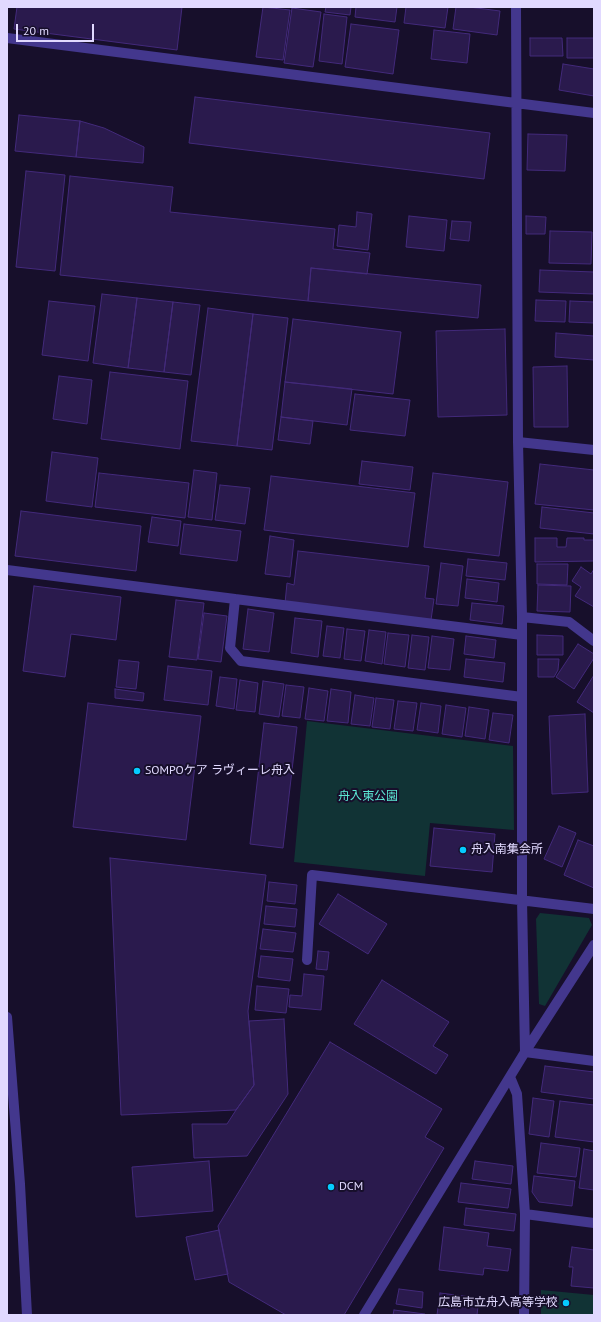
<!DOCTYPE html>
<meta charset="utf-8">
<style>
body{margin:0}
#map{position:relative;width:601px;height:1322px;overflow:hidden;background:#170f2b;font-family:"PT Sans",sans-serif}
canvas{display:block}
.frame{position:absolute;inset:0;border:8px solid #e1d9ff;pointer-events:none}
.scale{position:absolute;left:16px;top:24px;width:78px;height:18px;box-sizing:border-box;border:2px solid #e1d9ff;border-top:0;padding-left:5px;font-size:12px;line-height:14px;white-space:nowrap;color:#e1d9ff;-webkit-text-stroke:3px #170f2b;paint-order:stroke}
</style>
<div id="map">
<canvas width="601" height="1322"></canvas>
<div class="frame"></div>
<div class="scale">20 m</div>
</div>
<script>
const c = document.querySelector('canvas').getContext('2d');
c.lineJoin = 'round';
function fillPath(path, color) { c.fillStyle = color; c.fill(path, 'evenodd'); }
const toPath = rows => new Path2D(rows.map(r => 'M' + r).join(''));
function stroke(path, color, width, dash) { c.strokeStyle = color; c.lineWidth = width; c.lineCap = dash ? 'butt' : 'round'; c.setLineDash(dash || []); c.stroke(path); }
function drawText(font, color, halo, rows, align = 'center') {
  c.font = font + ' "PT Sans","Noto Sans JP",sans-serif'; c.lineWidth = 4; c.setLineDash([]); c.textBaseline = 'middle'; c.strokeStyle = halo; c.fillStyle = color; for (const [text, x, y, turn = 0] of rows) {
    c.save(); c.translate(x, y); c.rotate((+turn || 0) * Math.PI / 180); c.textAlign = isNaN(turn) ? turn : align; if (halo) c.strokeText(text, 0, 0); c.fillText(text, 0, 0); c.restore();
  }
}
fillPath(toPath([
 [307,721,513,746,514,830,430,823,425,876,294,862],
 [540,913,589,918,592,925,545,1006,539,1004,536,919],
 [541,1290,594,1295,594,1315,541,1315]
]), '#113335');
const building = toPath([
 [17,7,182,7,177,50,14,29,17,7],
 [263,7,290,10,283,60,256,57,263,7],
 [326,7,351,7,350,15,325,12,326,7],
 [356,7,397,7,395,22,355,17,356,7],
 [406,7,448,7,445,28,404,23,406,7],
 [456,7,469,7,500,11,497,35,453,29,456,7],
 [292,8,321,12,313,67,284,63,292,8],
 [324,14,347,17,342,64,319,61,324,14],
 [351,24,399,30,393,74,345,67,351,24],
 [434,30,470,34,467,63,431,59,434,30],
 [530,38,562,38,563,56,530,56,530,38],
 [567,38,594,38,594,58,567,58,567,38],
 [563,64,594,69,594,96,559,90,563,64],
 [195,97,490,133,484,179,189,143,195,97],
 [19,115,80,121,76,157,15,151,19,115],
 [80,121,104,128,144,147,143,163,76,157,80,121],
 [528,134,567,135,565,171,527,170,528,134],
 [26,171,65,175,55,271,16,267,26,171],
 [70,176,173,187,170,212,335,229,333,249,370,253,367,274,311,268,308,301,60,275,70,176],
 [357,212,372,214,368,250,337,246,339,225,356,227,357,212],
 [409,216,447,220,444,251,406,247,409,216],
 [526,216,546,217,545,234,526,234,526,216],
 [452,221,471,222,469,241,450,239,452,221],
 [550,231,592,232,591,264,549,263,550,231],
 [311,268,481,285,478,318,308,301,311,268],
 [540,270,594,272,594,294,539,292,540,270],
 [102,294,137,298,128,368,93,363,102,294],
 [137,298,173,302,164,372,128,368,137,298],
 [536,300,566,301,565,322,535,321,536,300],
 [49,301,95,306,88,361,42,355,49,301],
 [570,301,594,302,594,323,569,322,570,301],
 [173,302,200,305,191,375,164,372,173,302],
 [208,308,253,314,237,446,191,441,208,308],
 [253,314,288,318,272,450,237,446,253,314],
 [293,319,401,332,393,394,285,382,293,319],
 [505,329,507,415,438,417,436,331,505,329],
 [556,333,594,336,594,360,555,357,556,333],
 [567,366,568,427,534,427,533,367,567,366],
 [110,372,188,381,180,449,101,439,110,372],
 [59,376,92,380,87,424,53,419,59,376],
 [285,382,352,389,347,425,281,417,285,382],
 [355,394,410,400,405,436,350,430,355,394],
 [281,417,313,421,310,444,278,440,281,417],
 [52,452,98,458,92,507,46,501,52,452],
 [362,461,413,467,410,490,359,484,362,461],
 [540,464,594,470,594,510,535,504,540,464],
 [194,470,217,473,212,520,188,517,194,470],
 [99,473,189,483,185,518,95,507,99,473],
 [433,473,508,482,499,556,424,547,433,473],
 [271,476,415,493,408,547,264,530,271,476],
 [220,485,250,488,245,524,215,520,220,485],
 [542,507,594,513,594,534,540,528,542,507],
 [21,511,141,526,136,571,15,556,21,511],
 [152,517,181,521,178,546,148,542,152,517],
 [184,524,241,531,237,561,180,554,184,524],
 [270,536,294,540,290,577,265,574,270,536],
 [535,538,557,538,557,547,566,547,567,538,584,538,584,540,594,540,594,561,535,562,535,538],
 [298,551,429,566,425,598,434,599,431,620,285,603,287,583,294,585,298,551],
 [468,559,507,563,505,580,466,576,468,559],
 [441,563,463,566,458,606,436,604,441,563],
 [537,564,568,564,567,585,537,584,537,564],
 [581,567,591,574,594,569,594,607,575,596,581,587,572,581,581,567],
 [467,579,499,583,497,602,465,598,467,579],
 [538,585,571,586,570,612,537,611,538,585],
 [34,586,121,597,116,640,71,634,65,677,23,671,34,586],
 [176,600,204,603,197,660,169,657,176,600],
 [472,603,504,606,502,624,470,620,472,603],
 [248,609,274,613,269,652,243,649,248,609],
 [204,613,227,616,221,662,198,659,204,613],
 [295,618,322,621,318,657,291,653,295,618],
 [327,626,344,628,340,658,323,656,327,626],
 [347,629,365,631,361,661,344,659,347,629],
 [369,630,386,632,382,664,365,661,369,630],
 [388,633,409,635,405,667,384,664,388,633],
 [412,635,429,637,425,670,408,668,412,635],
 [537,635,563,636,563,655,537,655,537,635],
 [432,636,454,639,450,670,428,668,432,636],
 [466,636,496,640,494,658,464,654,466,636],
 [578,644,594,654,594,658,574,689,556,677,578,644],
 [466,659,505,663,503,682,464,677,466,659],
 [538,659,559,659,558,670,554,677,538,677,538,659],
 [119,660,139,662,136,689,116,687,119,660],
 [168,666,212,671,208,705,164,700,168,666],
 [594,675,594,713,577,702,594,675],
 [220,677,237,679,234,709,216,706,220,677],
 [240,680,258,683,255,712,236,710,240,680],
 [263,681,284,684,279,717,259,714,263,681],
 [286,685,304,687,300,718,282,716,286,685],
 [309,688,328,691,324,721,305,719,309,688],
 [115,689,144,693,143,701,115,698,115,689],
 [331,689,351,692,348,723,327,721,331,689],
 [355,695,374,698,370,726,351,724,355,695],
 [376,698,394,700,390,729,372,727,376,698],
 [398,701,417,703,413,731,394,729,398,701],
 [88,703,201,716,186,840,73,827,88,703],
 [421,703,441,706,438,733,417,730,421,703],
 [446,705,466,708,462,737,442,734,446,705],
 [469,707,489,710,485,739,465,736,469,707],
 [493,713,513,715,509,743,489,740,493,713],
 [585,714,588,792,552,794,549,716,585,714],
 [264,723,297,727,283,848,250,844,264,723],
 [559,826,576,833,562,867,544,859,559,826],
 [434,828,495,834,492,872,430,866,434,828],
 [578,840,594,846,594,888,564,875,578,840],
 [110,858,266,875,248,1011,254,1085,236,1110,121,1115,110,858],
 [269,882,297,885,295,904,267,901,269,882],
 [338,894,387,924,368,954,319,924,338,894],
 [266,906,297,909,295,927,264,924,266,906],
 [263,929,296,933,293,952,260,949,263,929],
 [318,951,329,952,327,970,316,969,318,951],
 [261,956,293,959,290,981,258,977,261,956],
 [304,974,324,976,321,1010,289,1007,290,995,302,996,304,974],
 [382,980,449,1022,433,1046,448,1055,436,1074,354,1024,382,980],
 [257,986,289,989,286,1013,255,1010,257,986],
 [284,1019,288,1094,247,1156,194,1158,192,1124,227,1124,236,1110,254,1085,249,1021,284,1019],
 [330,1042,442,1109,425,1137,444,1148,344,1315,286,1315,229,1282,218,1226,330,1042],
 [545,1066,594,1072,594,1099,541,1092,545,1066],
 [533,1098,554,1101,549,1137,529,1134,533,1098],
 [560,1101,594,1105,594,1142,555,1137,560,1101],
 [541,1143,580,1148,576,1177,537,1173,541,1143],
 [584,1149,594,1151,594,1190,579,1188,584,1149],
 [209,1161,213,1211,136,1217,132,1167,209,1161],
 [475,1161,513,1166,511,1184,472,1179,475,1161],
 [534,1176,575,1181,572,1206,539,1202,532,1192,534,1176],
 [461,1183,511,1189,508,1208,458,1202,461,1183],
 [466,1208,516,1214,514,1231,464,1225,466,1208],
 [444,1227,489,1233,487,1246,511,1249,508,1271,484,1268,483,1275,439,1270,444,1227],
 [219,1230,228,1274,195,1280,186,1237,219,1230],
 [572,1247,594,1250,594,1288,571,1286,573,1267,569,1267,572,1247],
 [399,1289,423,1292,422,1308,396,1304,399,1289],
 [440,1293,479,1298,477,1315,437,1315,440,1293],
 [394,1310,425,1314,425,1315,393,1315,394,1310]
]);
fillPath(building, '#2a1a4d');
stroke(building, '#432a7b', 1);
stroke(toPath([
 [516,7,518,442,522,617,522,900,525,1052,594,1061],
 [7,38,594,113],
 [518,442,594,450],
 [7,570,235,599,230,648,241,661,522,697],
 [235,599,522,635],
 [522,617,569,622,594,641],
 [307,960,312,875,594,909],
 [510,1077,517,1094,525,1214,524,1315],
 [525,1214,594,1223],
 [364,1315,525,1052,594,945]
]), '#43378d', 10);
stroke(toPath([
 [7,1017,20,1184,27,1315]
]), '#43378d', 10);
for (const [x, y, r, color] of [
 [137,771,4,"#05cbff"],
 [463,850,4,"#05cbff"],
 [331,1187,4,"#05cbff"],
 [566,1303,4,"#05cbff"]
]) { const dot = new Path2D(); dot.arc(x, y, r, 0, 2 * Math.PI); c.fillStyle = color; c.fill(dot); stroke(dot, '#170f2b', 1.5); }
drawText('12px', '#e1d9ff', '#170f2b', [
 ["SOMPOケア ラヴィーレ舟入",145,771],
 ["舟入南集会所",471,850],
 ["DCM",339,1187],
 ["広島市立舟入高等学校",558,1303,"right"]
], 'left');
drawText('12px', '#5ce8d4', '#170f2b', [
 ["舟入東公園",368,797]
]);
</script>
